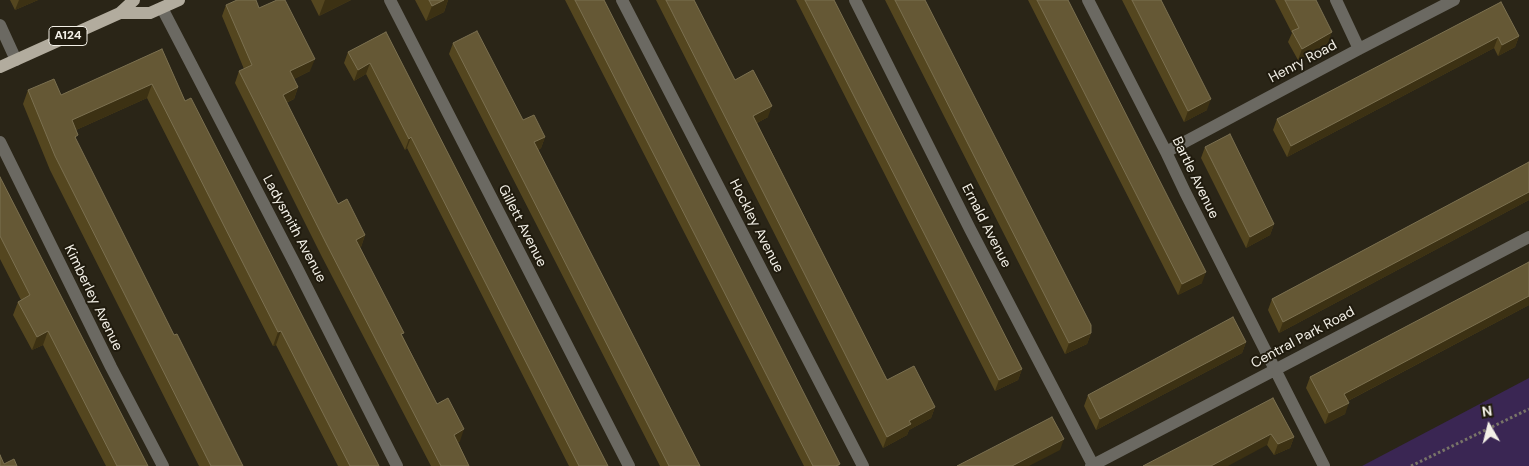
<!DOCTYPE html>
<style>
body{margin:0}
#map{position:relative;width:1529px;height:466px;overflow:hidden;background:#2a2517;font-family:"DM Sans",sans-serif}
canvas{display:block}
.north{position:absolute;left:1464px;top:401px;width:50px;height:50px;-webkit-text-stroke:4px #201b0e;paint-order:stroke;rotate:352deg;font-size:14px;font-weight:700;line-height:20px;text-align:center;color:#f3f0e7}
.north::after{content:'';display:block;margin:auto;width:18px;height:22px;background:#f3f0e7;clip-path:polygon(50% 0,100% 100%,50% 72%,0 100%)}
</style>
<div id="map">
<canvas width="1529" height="466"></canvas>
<div class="north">N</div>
</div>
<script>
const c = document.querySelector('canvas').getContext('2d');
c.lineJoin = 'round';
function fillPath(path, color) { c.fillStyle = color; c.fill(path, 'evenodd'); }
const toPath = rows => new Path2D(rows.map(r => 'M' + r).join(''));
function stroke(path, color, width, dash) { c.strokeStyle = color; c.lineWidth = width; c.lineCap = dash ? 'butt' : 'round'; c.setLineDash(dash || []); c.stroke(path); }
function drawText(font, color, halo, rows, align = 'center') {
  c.font = font + ' "DM Sans",sans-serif'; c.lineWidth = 4; c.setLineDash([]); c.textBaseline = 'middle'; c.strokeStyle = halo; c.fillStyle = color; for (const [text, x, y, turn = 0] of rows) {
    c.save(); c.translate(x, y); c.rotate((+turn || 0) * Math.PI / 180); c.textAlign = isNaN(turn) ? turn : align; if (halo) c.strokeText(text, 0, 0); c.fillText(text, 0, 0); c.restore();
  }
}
fillPath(toPath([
 [1529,378,1529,466,1362,466]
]), '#3a2653');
stroke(toPath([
 [1411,466,1529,409]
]), '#787468', 3, [2.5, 2.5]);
stroke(toPath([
 [390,0,629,466],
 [622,0,863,466],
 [855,0,970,229,1093,465],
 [1088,0,1166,152,1185,192,1324,466],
 [1336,0,1359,49],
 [162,8,296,266,397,466],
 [0,25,16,60],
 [0,142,111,367,163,466],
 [1166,152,1359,49,1454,0],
 [1091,466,1529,237]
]), '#6b6962', 12);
stroke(toPath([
 [120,13,150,13,179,0],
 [0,67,120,13,134,0]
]), '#b2ac9e', 12);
fillPath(toPath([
 [10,0,38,0,15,10],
 [311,0,351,0,319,16],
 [415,0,448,0,444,12,426,21],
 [565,0,604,0,839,466,804,466],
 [656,0,694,0,735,80,768,117,757,123,887,380,935,407,931,418,909,430,907,435,883,448],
 [796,0,834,0,1022,369,1018,380,995,391],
 [885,0,925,0,1091,333,1087,344,1065,354],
 [1028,0,1068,0,1202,283,1178,295],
 [1122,0,1161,0,1207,110,1184,122],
 [1275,0,1316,0,1328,43,1298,60,1288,42,1292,33],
 [1501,2,1519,36,1515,47,1498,56,1494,48,1287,157,1273,130,1277,119],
 [226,5,259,8,310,71,294,79,298,87,294,99,286,103,338,204,365,235,361,247,360,247,403,337,437,404,460,441,458,442,469,466,431,466,322,257,235,83,239,71,244,69,222,16],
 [386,32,608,466,569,466,407,148,405,150,366,74,354,81,344,63,348,52],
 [453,43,523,120,545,137,541,148,538,150,700,466,660,466,449,54],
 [162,49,185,101,379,466,338,466,276,345,273,346,147,98,76,130,76,140,174,335,243,466,199,466,50,170,23,104,28,90,61,95],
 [1205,147,1274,224,1270,235,1246,248,1201,158],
 [1529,162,1529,200,1279,333,1268,310,1272,299],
 [0,177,148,466,106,466,43,345,32,350,13,315,18,302,21,300,0,259],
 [1529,262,1529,305,1348,401,1345,414,1325,424,1306,388,1310,377],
 [1246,342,1242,353,1096,430,1084,406,1088,395],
 [1273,398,1294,437,1290,448,1274,455,1267,445]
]), '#54461f');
fillPath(toPath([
 [19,0,38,0,15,10],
 [325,0,351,0,319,16],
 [444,0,448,0,444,12,426,21,432,6],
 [1332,32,1328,43,1298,60,1302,49],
 [1519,36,1515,47,1498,56,1502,45],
 [1498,37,1494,48,1287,157,1291,146],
 [315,59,310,71,286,83,290,71],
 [370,63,366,74,354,81,358,70],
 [152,84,147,98,67,134,72,120],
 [298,87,294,99,278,106,283,95],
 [1211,99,1207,110,1184,122,1188,111],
 [772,106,768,117,749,127,753,116],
 [411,137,407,148,405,150,409,139],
 [545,137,541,148,530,154,534,142],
 [1529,192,1529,200,1279,333,1283,322],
 [1274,224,1270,235,1246,248,1250,237],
 [365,235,361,247,352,251,356,240],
 [1206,272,1202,283,1178,295,1182,284],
 [1529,296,1529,305,1340,405,1344,394],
 [48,331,43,345,32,350,37,337],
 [281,331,276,345,273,346,278,332],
 [1091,333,1087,344,1065,354,1069,343],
 [1246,342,1242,353,1096,430,1100,419],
 [1022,369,1018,380,995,391,999,380],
 [1349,403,1345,414,1325,424,1329,413],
 [935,407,931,418,909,430,907,435,883,448,887,437,909,421],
 [464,429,460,441,450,446,454,435],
 [1271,434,1267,445,1228,466,1211,466],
 [1294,437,1290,448,1274,455,1278,444],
 [1064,439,1060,450,1029,466,1012,466]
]), '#3c3113');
const building = toPath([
 [237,0,256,0,259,8,277,0,285,0,315,59,290,71,298,87,283,95,338,204,347,199,365,235,356,240,404,333,401,334,437,404,448,398,464,429,454,435,469,466,441,466,327,245,239,71,252,65,226,5,237,0],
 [429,0,444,0,432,6,429,0],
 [575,0,604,0,840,464,836,466,813,466,575,0],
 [666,0,694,0,735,80,753,70,772,106,753,116,887,380,914,366,935,407,909,421,911,424,887,437,666,0],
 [805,0,834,0,1022,369,999,380,805,0],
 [895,0,925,0,1091,325,1091,333,1069,343,895,0],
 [1037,0,1068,0,1206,272,1182,284,1037,0],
 [1132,0,1161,0,1211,99,1188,111,1132,0],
 [1285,0,1316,0,1332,32,1302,49,1292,31,1299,28,1285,0],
 [1501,2,1519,36,1502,45,1498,37,1291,146,1277,119,1501,2],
 [477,31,523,120,534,115,545,137,534,142,700,466,669,466,453,43,477,31],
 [386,32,608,466,579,466,411,137,409,139,370,63,358,70,348,52,386,32],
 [162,49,185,101,191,98,379,466,350,466,281,331,278,332,152,84,72,120,78,135,75,137,174,335,177,334,243,466,211,466,55,156,28,90,54,79,61,95,162,49],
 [1230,134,1274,224,1250,237,1205,147,1230,134],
 [1529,162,1529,192,1283,322,1272,299,1529,162],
 [0,177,148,466,117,466,48,331,37,337,18,302,30,295,0,236,0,177],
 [1529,262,1529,296,1344,394,1349,403,1329,413,1310,377,1529,262],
 [1233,317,1246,342,1100,419,1088,395,1233,317],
 [1273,398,1294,437,1278,444,1271,434,1211,466,1143,466,1273,398],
 [1052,417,1064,439,1012,466,957,466,1052,417],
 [0,455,4,464,14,459,17,466,0,466,0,455]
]);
fillPath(building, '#655835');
stroke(building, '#7b7050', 1);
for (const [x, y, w] of [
 [68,36,38]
]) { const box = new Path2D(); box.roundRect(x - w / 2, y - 9.5, w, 19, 4); c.fillStyle = '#201b0e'; c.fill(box); stroke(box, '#f3f0e7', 1); }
drawText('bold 12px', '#f3f0e7', null, [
 ["A124",68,36]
]);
drawText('14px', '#f3f0e7', '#201b0e', [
 ["Henry Road",1303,62,-28],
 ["Bartle Avenue",1195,178,64],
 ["Gillett Avenue",522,226,63],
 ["Hockley Avenue",756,226,63],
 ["Ernald Avenue",986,226,63],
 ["Ladysmith Avenue",294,229,62],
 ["Kimberley Avenue",93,298,64],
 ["Central Park Road",1303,338,-28]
]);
</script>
